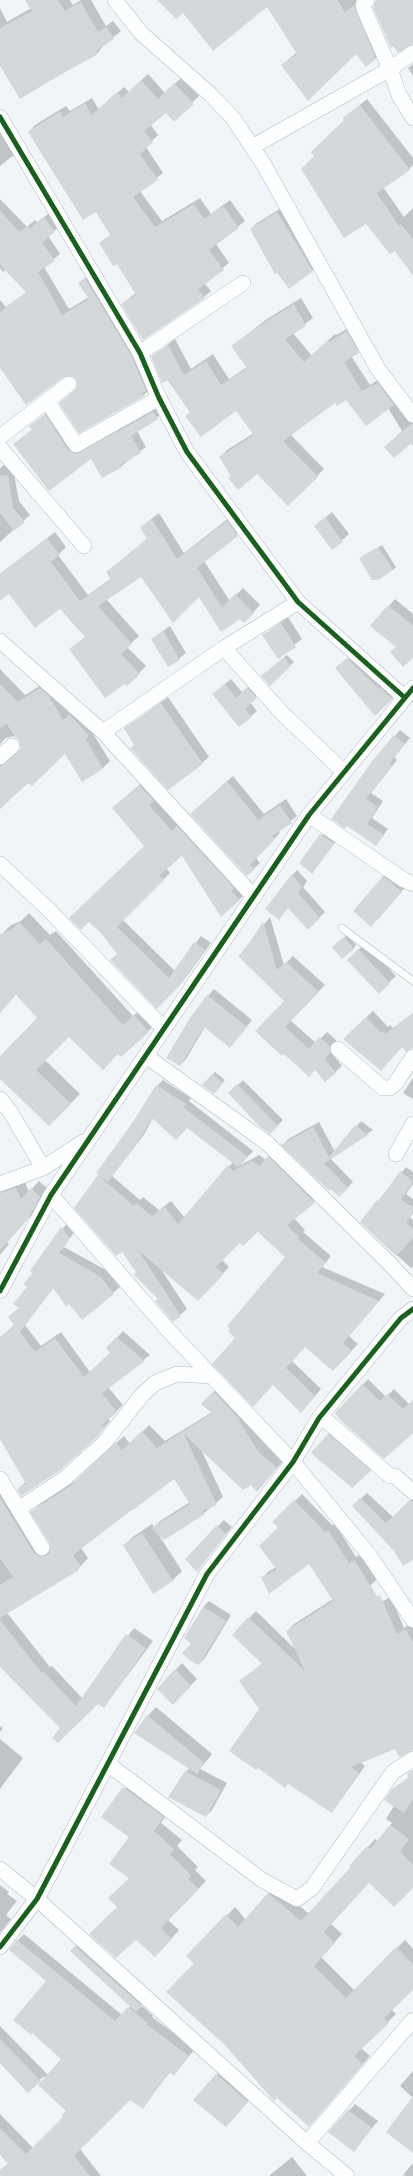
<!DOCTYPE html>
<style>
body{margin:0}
canvas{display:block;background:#f0f5f9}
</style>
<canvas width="413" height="2176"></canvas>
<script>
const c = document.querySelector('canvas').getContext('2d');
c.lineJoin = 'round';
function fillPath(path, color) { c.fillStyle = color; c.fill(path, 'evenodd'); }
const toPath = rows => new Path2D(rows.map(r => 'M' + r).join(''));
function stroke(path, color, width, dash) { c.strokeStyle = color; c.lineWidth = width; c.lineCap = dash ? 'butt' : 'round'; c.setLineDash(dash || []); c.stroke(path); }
fillPath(toPath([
 [26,0,70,0,73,5,81,0,91,0,106,26,113,21,121,31,104,45,97,54,0,64,0,8,7,22,31,8],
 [159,0,360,0,382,52,375,59,356,53,282,65,297,52,267,6,183,12],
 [413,64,413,76,408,68],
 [148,74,165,93,181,78,199,96,174,120,166,112,150,124,158,135,146,147,163,173,140,191,162,221,200,198,211,214,230,200,245,221,216,244,229,263,204,283,211,291,204,297,122,304,136,293,117,263,100,244,111,234,96,211,29,132,35,125,66,106,70,111,92,98,99,110,124,87,129,92],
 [367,99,413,158,413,165,409,169,383,187,404,217,413,208,413,273,316,155,345,120,344,118],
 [0,122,19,151,0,166],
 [0,199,27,227,35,220,37,222,51,212,61,225,48,236,60,254,44,267,69,309,89,297,79,283,91,273,138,351,149,390,143,396,78,387,79,382,72,375,0,367,0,300,6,307,27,292,5,270,3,272,0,268],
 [283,207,318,265,312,271,275,273,251,229,257,223],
 [301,298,313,318,293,333,312,356,335,334,336,335,354,325,365,345,351,356,370,385,384,376,413,414,413,446,411,442,385,447,402,431,388,408,346,399,335,402,290,434,324,469,288,505,257,473,220,457,227,450,254,433,237,409,190,412,152,357,175,339,191,369,213,354,229,379,247,367,232,346,267,319],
 [159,407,163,413,137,431,146,447,120,467,92,457,14,444,33,429,31,426,51,409,83,449],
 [5,464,14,474,19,501,30,515,0,542,0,468],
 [332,512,349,534,332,549,315,526],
 [159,513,184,553,234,514,245,528,204,561,230,601,243,588,260,605,244,622,199,595,141,576,106,599,139,636,127,647,146,666,127,685,71,649,86,636,60,608,9,593,0,598,0,574,55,532,66,547,58,555,88,595,112,578,107,572,148,538,141,527],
 [382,545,396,567,393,570,360,558],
 [395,599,413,614,413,657,397,647,389,606],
 [288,617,302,639,278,657,264,635],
 [170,626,186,653,179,659,152,639],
 [355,653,398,692,375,715,337,668],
 [287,655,294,662,270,684,266,673],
 [0,669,25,695,48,681,55,688,70,713,77,708,110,761,103,768,82,780,66,752,29,781,0,809,0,754,14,757,21,749,20,740,14,736,6,738,0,744],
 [231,679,242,692,254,682,262,691,250,702,257,711,251,716,220,688],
 [168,697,209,757,202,763,135,744,126,728],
 [400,730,410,738,394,757,397,760,371,793,383,801,372,818,388,829,376,845,347,825,395,736],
 [233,776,264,814,286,799,297,816,278,831,280,833,256,858,260,863,247,875,198,808],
 [146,779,246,893,239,900,183,855,166,868,170,873,123,920,175,971,201,936,211,943,184,980,157,1008,102,932,146,846,113,808],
 [328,828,340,836,312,873,300,863],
 [297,870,307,881,303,887,325,912,308,928,292,875],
 [390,870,407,885,378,919,383,877],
 [29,913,50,935,56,931,133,1016,144,1007,158,1022,121,1056,118,1053,69,1036,45,1060,80,1094,49,1125,0,1077,0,1058,39,1018,16,994,0,1012,0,936,11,925,21,921],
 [270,917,284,965,293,956,325,985,290,1020,316,1043,327,1032,336,1040,336,1046,331,1052,342,1066,325,1081,315,1069,284,1053,285,1001,239,956],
 [347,935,356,945,353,949,336,944],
 [365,943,396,976,379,992,348,960],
 [214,989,252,1020,236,1040,205,1027,186,1059,180,1065,208,996],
 [373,1011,388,1027,390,1025,393,1028,413,1013,413,1045,403,1046,381,1070,344,1039],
 [215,1072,225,1080,217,1090,212,1075],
 [413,1078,413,1099,403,1093],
 [163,1080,191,1098,189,1101,253,1151,239,1166,259,1155,266,1160,275,1151,320,1196,294,1218,305,1230,303,1232,331,1256,322,1267,385,1294,349,1336,358,1344,339,1364,306,1346,292,1361,321,1389,307,1405,236,1338,286,1257,258,1230,240,1242,222,1260,229,1267,198,1299,161,1269,187,1309,173,1321,159,1298,137,1272,98,1176,157,1086],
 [153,1118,187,1127,233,1162,185,1218,171,1201,159,1210,143,1197,140,1200,112,1176,143,1136],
 [243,1080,283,1120,270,1133,230,1093],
 [361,1121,373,1130,330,1158,353,1182,339,1196,283,1145,288,1139,319,1122,335,1152],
 [406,1167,413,1172,413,1184,406,1194,413,1199,413,1213,410,1217,413,1220,413,1266,411,1268,361,1222],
 [24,1180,29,1192,39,1181,47,1188,36,1210,7,1242,9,1244,0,1255,0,1188],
 [68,1222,75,1231,64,1247,106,1270,120,1287,82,1318,54,1287,25,1325,41,1346,61,1332,90,1372,111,1352,108,1348,123,1331,150,1355,108,1387,123,1405,108,1419,110,1421,104,1428,58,1471,18,1489,26,1482,0,1437,0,1338,15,1325,9,1317,20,1307,34,1273,31,1270],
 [368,1379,386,1397,394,1389,409,1404,413,1401,413,1432,336,1413],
 [221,1384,284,1460,264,1483,252,1484,201,1449,223,1497,204,1513,164,1538,158,1534,182,1571,172,1581,124,1545,134,1536,152,1524,154,1527,160,1521,190,1502,174,1477,81,1548,88,1558,78,1569,7,1613,50,1667,52,1666,82,1698,134,1628,153,1641,104,1707,98,1703,61,1728,0,1665,0,1490,46,1549,51,1549,51,1543,32,1512,39,1505,78,1479,124,1436,130,1444,149,1425,165,1441,212,1412,203,1404],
 [335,1428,376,1464,370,1470,328,1434],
 [367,1493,393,1517,413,1498,413,1559,395,1551,353,1506],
 [302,1494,332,1525,335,1524,356,1557,361,1554,377,1579,370,1586,373,1606,391,1597,404,1628,413,1622,413,1737,360,1762,365,1766,332,1812,240,1681,263,1663,233,1635,256,1611,295,1649,287,1631,294,1624,333,1599,309,1563,262,1578,269,1571,277,1567,279,1527,274,1522],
 [224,1520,232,1527,197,1570,186,1559],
 [209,1601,231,1615,205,1658,199,1664,192,1644,203,1607],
 [182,1663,197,1679,173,1703,158,1689],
 [156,1707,212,1754,200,1769,227,1783,212,1810,206,1816,186,1772,189,1768,148,1716],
 [0,1726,3,1728,0,1732],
 [0,1739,23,1758,0,1789],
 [413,1775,413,1887,369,1882,331,1924,342,1934,321,1957,355,1991,405,1940,413,1949,413,1989,391,2009,396,2014,361,2048,370,2056,316,2118,188,1956,235,1907,246,1920,276,1886,309,1914,352,1867,368,1847,375,1839,378,1841,392,1823,386,1819],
 [132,1780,171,1809,161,1823,182,1840,177,1846,198,1867,195,1870,206,1881,168,1920,179,1930,163,1948,118,1907,130,1877,130,1837,103,1817],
 [0,1885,9,1892,7,1894,17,1901,6,1915,11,1919,0,1933],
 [24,1934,122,2015,131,2006,72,1951,83,1940,147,1999,141,2005,153,2016,152,2017,195,2049,174,2074,170,2072,143,2107,130,2098,80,2149,101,2176,0,2176,0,2170,9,2163,0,2154,0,2114,33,2148,65,2117,68,2111,44,2076,28,2091,0,2062,0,2026,48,2075,62,2059,47,1981,17,1941],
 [223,2068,253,2095,233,2119,194,2100],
 [413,2071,413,2098,400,2086],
 [355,2104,378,2121,354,2150,330,2132],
 [292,2157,307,2176,269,2176],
 [413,2163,413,2176,405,2176,403,2175]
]), '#0003');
fillPath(toPath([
 [25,0,58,0,65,11,81,2,98,32,106,27,114,39,96,51,98,54,53,79,20,99,0,66,0,28,32,11],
 [157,0,337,0,345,12,354,5,376,59,366,67,356,54,308,101,281,65,297,54,267,7,213,51,183,13,176,19],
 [376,0,413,0,413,44,398,53,393,46,391,48,373,7],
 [141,80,158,99,174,83,194,104,174,122,166,113,144,131,153,142,140,154,158,180,133,197,155,227,194,204,204,219,223,206,239,228,209,250,224,270,198,289,205,298,143,340,121,304,136,295,117,264,113,266,99,243,110,235,96,212,83,220,28,132,60,111,63,117,85,103,92,115,117,92,122,98],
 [360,105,410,170,377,193,399,226,401,224,413,239,413,276,395,251,390,254,366,224,344,238,301,169,314,156,311,152,344,120,342,118],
 [0,211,20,232,28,225,30,228,44,217,55,232,42,242,55,261,38,272,62,315,89,299,78,283,85,278,132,357,146,391,142,393,144,396,79,433,59,403,77,388,76,378,72,376,64,377,26,405,0,368,0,312,26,292,0,265],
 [277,212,313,271,289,289,277,273,275,274,250,229],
 [294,304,306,326,285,339,304,362,328,340,329,342,347,331,359,353,344,362,362,391,377,383,394,405,366,426,346,400,337,406,335,403,283,441,318,477,288,506,257,474,238,490,228,478,231,476,219,457,254,435,236,411,201,437,185,416,190,412,169,380,162,383,151,356,168,345,184,375,206,361,221,385,247,368,231,346,259,326],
 [153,412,158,419,131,436,141,453,120,465,121,468,102,478,91,459,49,491,13,444,32,430,29,426,45,414,68,450,76,454],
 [411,424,413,424,413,442,394,458,384,447],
 [8,475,13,508,25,522,14,531,0,513,0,476],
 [325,517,343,542,332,550,314,526],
 [152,519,177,559,227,521,238,536,197,568,222,607,235,594,254,613,244,623,240,619,221,632,199,597,173,623,141,577,98,606,132,644,121,654,140,674,127,686,125,684,105,698,69,649,85,637,60,609,35,628,9,594,0,601,0,575,47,538,60,555,51,562,80,601,111,580,106,572,147,539,140,527],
 [378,547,393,570,378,580,372,580,359,558],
 [388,605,413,626,413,658,403,667,390,652,396,647,370,626],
 [281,623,296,647,278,659,262,635],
 [163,631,180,660,168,667,151,639],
 [284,657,291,666,270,686,261,676],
 [347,658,378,688,379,687,393,699,375,716,335,668],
 [0,684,18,702,40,688,48,695,63,720,69,714,89,736,86,739,103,769,82,782,65,754,32,786,29,783,0,808,0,767,21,748,19,740,15,737,7,724,0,728],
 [225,684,236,698,247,687,257,698,245,709,252,717,239,727,212,694],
 [161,703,203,764,168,790,130,748,134,745,124,728],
 [394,735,405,744,390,763,393,766,366,799,378,807,367,824,384,835,376,846,347,826,345,829,331,819,373,760],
 [227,781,258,820,280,805,292,823,272,836,275,839,250,865,255,869,247,876,190,814],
 [139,785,154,801,149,805,172,831,177,826,234,888,231,891,240,900,221,917,182,856,160,875,164,880,117,927,169,978,194,942,205,950,180,985,157,1009,110,960,117,954,101,933,89,922,81,930,69,918,144,846,112,808],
 [320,834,334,843,312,874,299,863],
 [292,874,302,887,298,893,320,918,308,930,288,908,279,920,265,909],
 [383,876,402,892,371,927,353,911],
 [19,922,40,944,46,939,123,1025,134,1015,149,1032,121,1057,118,1054,103,1070,69,1037,36,1070,71,1104,49,1126,0,1079,0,1056,37,1018,16,995,0,1013,0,934,11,930],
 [263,922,277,970,286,962,319,992,285,1027,309,1049,319,1037,330,1046,330,1053,325,1059,336,1073,325,1082,315,1070,309,1077,284,1054,282,1056,255,1031,284,1001,238,956,243,952],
 [344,937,354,949,342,959,332,947],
 [358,949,390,983,379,994,347,960],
 [207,995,247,1027,230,1048,204,1027,180,1066,166,1058,190,1018],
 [413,1013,413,1048,406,1052,402,1047,381,1071,343,1039,366,1017,381,1033,382,1031,386,1034],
 [212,1074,223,1083,214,1094,202,1085],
 [237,1084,278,1126,270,1134,260,1127,228,1093],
 [156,1085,186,1104,183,1107,248,1157,238,1167,187,1128,176,1140,152,1118,137,1143,108,1182,96,1173,133,1122],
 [355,1125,368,1135,331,1159,330,1157,331,1159,324,1163,348,1188,339,1197,331,1189,329,1191,281,1145,313,1127,329,1157],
 [268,1156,315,1203,287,1225,299,1237,298,1239,326,1263,317,1273,379,1301,343,1343,352,1351,333,1371,305,1347,286,1368,315,1396,301,1413,273,1385,253,1407,212,1364,235,1338,228,1331,230,1329,227,1326,285,1257,258,1232,243,1246,240,1243,216,1267,224,1274,198,1301,138,1250,181,1316,173,1322,155,1301,158,1299,134,1275,136,1272,122,1252,116,1256,74,1208,98,1175,134,1206,136,1203,152,1216,164,1206,178,1224,228,1165,233,1171,252,1161,259,1166],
 [400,1171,413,1181,401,1200,413,1207,413,1211,406,1223,413,1229,413,1238,396,1256,360,1222,377,1200,378,1202],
 [16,1188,21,1199,31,1188,40,1197,28,1219,0,1250,0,1193],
 [61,1227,70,1238,59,1253,100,1276,114,1294,82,1320,69,1304,66,1306,53,1288,20,1332,35,1352,55,1338,84,1377,110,1353,106,1348,116,1337,145,1361,102,1393,117,1412,102,1425,104,1428,98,1436,58,1472,21,1496,17,1489,26,1484,0,1439,0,1337,14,1325,8,1317,19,1308,13,1304,27,1287,23,1284,33,1273,30,1271],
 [362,1384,380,1401,387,1394,403,1409,413,1400,413,1433,384,1459,340,1420,335,1413],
 [213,1391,240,1420,239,1421,258,1451,277,1468,257,1492,251,1485,243,1490,184,1434,217,1505,202,1511,205,1514,164,1540,151,1528,190,1504,174,1479,133,1510,131,1508,128,1511,129,1512,73,1555,81,1566,78,1568,79,1570,0,1618,0,1585,13,1577,0,1558,0,1498,34,1553,38,1556,46,1556,50,1552,50,1544,30,1512,70,1486,116,1442,122,1450,142,1431,157,1448,212,1413,201,1404],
 [328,1434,371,1471,352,1488,311,1453],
 [360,1498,386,1523,410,1500,413,1501,413,1560,403,1566,394,1551,352,1506],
 [294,1500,325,1532,328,1530,349,1563,354,1560,377,1596,380,1595,397,1634,405,1629,413,1642,413,1750,399,1757,395,1749,351,1767,359,1773,332,1813,288,1784,285,1788,258,1768,256,1770,229,1751,259,1709,239,1681,262,1664,232,1635,248,1617,305,1671,286,1631,333,1601,309,1564,269,1594,261,1577,277,1570,259,1546,278,1527,272,1522],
 [217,1525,226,1534,197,1572,185,1559],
 [142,1533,173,1581,153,1594,123,1545],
 [203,1607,226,1621,199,1665,189,1660,182,1653,191,1644,184,1638],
 [0,1620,42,1673,44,1672,76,1706,126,1634,146,1648,104,1708,98,1704,58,1743,52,1738,60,1728,0,1667],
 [175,1669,191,1686,173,1705,157,1689],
 [147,1715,204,1763,197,1774,134,1733],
 [413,1770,413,1799,404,1813,384,1800,391,1790,409,1777,407,1773],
 [185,1771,221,1790,206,1817,168,1797],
 [123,1787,164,1817,154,1831,174,1849,170,1854,191,1875,188,1879,199,1889,161,1928,172,1939,155,1957,136,1940,116,1958,89,1934,117,1907,108,1898,129,1878,109,1864,129,1837,101,1817],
 [390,1825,409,1839,400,1851,413,1865,413,1888,394,1907,369,1883,324,1932,335,1943,314,1966,346,1998,396,1947,413,1964,413,1990,384,2018,389,2023,354,2056,363,2064,309,2127,277,2098,274,2101,224,2044,166,1992,194,1963,186,1956,226,1914,238,1927,268,1893,301,1921,351,1867,349,1866,367,1846,370,1849],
 [17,1940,115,2021,128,2007,148,2023,146,2024,189,2056,174,2076,169,2072,143,2109,130,2100,74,2156,90,2176,0,2176,0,2170,8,2164,0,2155,0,2128,26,2154,63,2117,62,2115,66,2111,38,2085,61,2059,32,2033,31,2035,13,2020,46,1981,9,1950],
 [75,1946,142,2006,136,2012,70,1951],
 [0,2039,41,2081,28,2093,0,2063],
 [216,2074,248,2102,226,2127,193,2100],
 [413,2096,413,2153,386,2132],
 [348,2110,372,2128,354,2152,328,2132]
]), '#d4d8db');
const lane = toPath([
 [342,928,413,981]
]);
const street = toPath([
 [115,0,141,33,211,95,233,118,264,165,378,369,413,415],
 [413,53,390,69,399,95,413,118],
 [0,117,140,353,159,398,187,452,298,602,404,697],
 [252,147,390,69,364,9,363,5,367,0],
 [140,353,243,283],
 [47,401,76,445,159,398],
 [0,437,69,384],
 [0,448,84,546],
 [0,641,103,732,254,897],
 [224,648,282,713,344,772],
 [103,732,224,648,298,602],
 [0,757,12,746],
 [309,815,404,880,413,884],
 [0,864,49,910,164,1029],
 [338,1049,383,1088,390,1088,395,1084,413,1057],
 [146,1056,267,1143,390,1264,413,1289],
 [0,1099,11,1113,43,1168],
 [396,1154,413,1124],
 [0,1184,43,1168,83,1142],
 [51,1195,169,1331,293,1462,370,1556,413,1620],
 [0,1291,51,1195,309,815,413,688],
 [319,1418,321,1416,390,1476,395,1476,413,1492],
 [0,1479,42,1548],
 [18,1509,64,1479,105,1442,142,1395,155,1383,177,1374,212,1376],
 [108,1764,262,1880,297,1899,312,1888,393,1772,413,1759],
 [0,1869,37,1899,307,2143,347,2176],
 [0,1947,37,1899,207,1574,293,1462,319,1418,401,1318,413,1309],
 [307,2143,413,2020]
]);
stroke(lane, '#b5b9bb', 8);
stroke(street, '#b5b9bb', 16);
stroke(lane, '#fdfefe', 7);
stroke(street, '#fdfefe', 15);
stroke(toPath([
 [0,117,140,353,159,398,187,452,298,602,404,697],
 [0,1291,51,1195,309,815,413,688],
 [0,1947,37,1899,207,1574,293,1462,319,1418,401,1318,413,1309]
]), '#1b5e20', 5);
</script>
